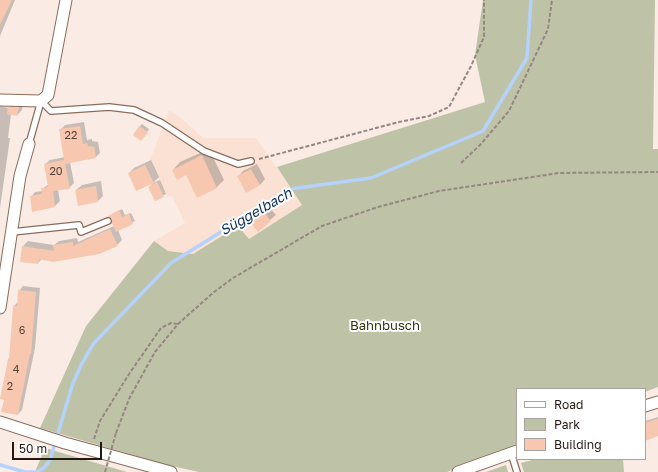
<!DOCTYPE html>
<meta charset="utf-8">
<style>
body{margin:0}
#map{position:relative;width:658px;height:472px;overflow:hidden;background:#faece5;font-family:"Golos Text",sans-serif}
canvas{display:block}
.legend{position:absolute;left:516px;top:388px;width:130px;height:72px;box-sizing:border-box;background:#fff;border:1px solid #a7a3a0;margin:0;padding:5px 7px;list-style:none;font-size:12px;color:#241812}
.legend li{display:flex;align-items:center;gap:8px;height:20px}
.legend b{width:20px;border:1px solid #a7a3a0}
.scale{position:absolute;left:12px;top:442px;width:90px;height:18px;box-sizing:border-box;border:2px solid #241812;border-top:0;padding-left:5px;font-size:12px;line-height:14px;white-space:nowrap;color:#241812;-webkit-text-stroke:3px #fff;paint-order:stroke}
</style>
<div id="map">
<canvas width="658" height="472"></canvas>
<ul class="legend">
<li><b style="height:5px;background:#fff"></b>Road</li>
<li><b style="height:11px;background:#bec2a6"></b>Park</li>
<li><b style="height:11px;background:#f7c8af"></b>Building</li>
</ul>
<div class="scale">50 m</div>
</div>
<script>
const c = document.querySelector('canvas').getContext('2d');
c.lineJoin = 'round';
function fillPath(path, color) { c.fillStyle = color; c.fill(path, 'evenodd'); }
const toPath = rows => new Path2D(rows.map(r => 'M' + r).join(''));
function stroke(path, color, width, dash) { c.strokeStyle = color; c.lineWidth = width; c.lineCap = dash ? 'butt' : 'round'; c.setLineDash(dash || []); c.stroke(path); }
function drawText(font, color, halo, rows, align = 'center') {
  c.font = font + ' "Golos Text",sans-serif'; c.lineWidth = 4; c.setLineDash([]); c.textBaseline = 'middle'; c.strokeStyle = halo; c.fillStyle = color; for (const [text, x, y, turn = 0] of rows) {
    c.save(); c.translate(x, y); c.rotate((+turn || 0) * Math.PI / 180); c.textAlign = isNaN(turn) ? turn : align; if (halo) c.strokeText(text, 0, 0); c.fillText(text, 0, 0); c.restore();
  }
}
fillPath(toPath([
 [169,110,180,117,203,138,256,138,303,205,249,239,238,226,193,254,168,251,154,241,185,223,172,196,167,197,150,160]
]), '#fae1d3');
fillPath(toPath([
 [483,0,655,0,653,149,658,149,658,387,645,392,645,389,517,389,517,445,447,472,199,472,167,465,40,428,86,326,154,241,168,251,193,254,238,226,249,239,302,205,277,167,485,102,475,55],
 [45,448,127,472,35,472],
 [536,459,623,459,624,472,524,472,521,463],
 [506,465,508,472,486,472]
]), '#bec2a6');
fillPath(toPath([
 [0,0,15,0,0,36],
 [14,103,23,103,22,110,17,115,11,114,8,138,10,138,0,208,0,106,9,108],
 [84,122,87,140,92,139,92,141,98,142,100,153,96,157,70,162,74,183,69,188,58,190,60,201,55,206,50,206,31,197,35,192,43,191,42,189,49,184,45,164,50,160,65,157,60,130,65,125],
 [142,124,149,129,144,137,140,126],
 [209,149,224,180,216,188,187,174,173,170,180,162],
 [151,160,159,177,153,183,160,180,166,194,155,200,149,187,153,183,129,173,134,168],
 [257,164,265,179,260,185,238,177,243,171],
 [101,181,103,196,98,201,79,205,76,190,82,185],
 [269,207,276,215,258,230,257,217],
 [122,209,125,215,131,213,135,221,118,230,122,240,117,245,42,259,38,263,23,246,28,241,54,245,59,241,77,238,78,242,114,226,113,219,109,216],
 [23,286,40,288,35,348,22,410,18,414,5,399,8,359,10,357,14,306,18,302,19,291],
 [658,417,658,435,645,439,645,421]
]), '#0003');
stroke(toPath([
 [0,465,25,472],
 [27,472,37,472,45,467,50,460,72,386,81,365,94,343,171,263,290,189,371,178,483,131,527,58,531,0]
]), '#b5d2fa', 3.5);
fillPath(toPath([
 [0,0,12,0,0,25],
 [8,107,19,107,17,116,7,114],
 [80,126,83,144,87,143,88,146,94,147,96,158,65,164,70,189,53,191,55,207,32,212,30,196,42,194,41,188,48,187,44,164,64,160,59,129],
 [139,126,148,132,141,141,133,135],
 [202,155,217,188,197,198,186,175,177,180,172,170],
 [145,165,154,183,136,191,128,173],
 [251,169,260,185,246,193,237,176],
 [157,182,164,197,155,201,148,187],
 [96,186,98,202,78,206,75,190],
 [119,210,122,217,129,214,133,224,116,232,112,223,112,219,108,216],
 [263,211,271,221,258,232,250,222],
 [110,229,118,246,99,254,53,262,39,259,38,264,20,262,22,246,54,251,53,245,73,242,73,246],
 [18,290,36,292,31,354,30,354,18,415,1,412,4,400,0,399,8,359,9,359,13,306,17,306],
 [658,419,658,436,645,441,645,423]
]), '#f7c8af');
const service = toPath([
 [29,144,41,101,51,111,109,107,134,110,162,123,204,151,238,164,251,161],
 [12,232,79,225,81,232,108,221],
 [511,453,517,472]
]);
const minor = toPath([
 [0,100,41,101,48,95,66,0],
 [0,308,20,176,29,144],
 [645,406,658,402],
 [0,422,65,443,171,472],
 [458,472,517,451]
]);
stroke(service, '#8a6c5c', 8);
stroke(minor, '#8a6c5c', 13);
stroke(toPath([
 [259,159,399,122,429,116,449,107,471,66,484,37,484,0],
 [461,163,480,145,509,111,548,29,552,0],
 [116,433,129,399,155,352,178,324,214,292,233,278,322,226,378,207,439,191,559,173,658,172],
 [94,439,100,421,129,374,161,328,171,323,178,324]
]), '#948781', 2, [4, 2]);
stroke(service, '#fff', 5.5);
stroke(minor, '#fff', 11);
stroke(toPath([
 [105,472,116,433]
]), '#948781', 2, [4, 2]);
drawText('11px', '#594439', null, [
 ["22",71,136],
 ["20",56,172],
 ["6",22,331],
 ["4",16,370],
 ["2",10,387]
]);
drawText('13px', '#333611', '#fff', [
 ["Bahnbusch",385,326]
]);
drawText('italic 14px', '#092e5e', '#fff', [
 ["Süggelbach",256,212,-30]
]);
</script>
